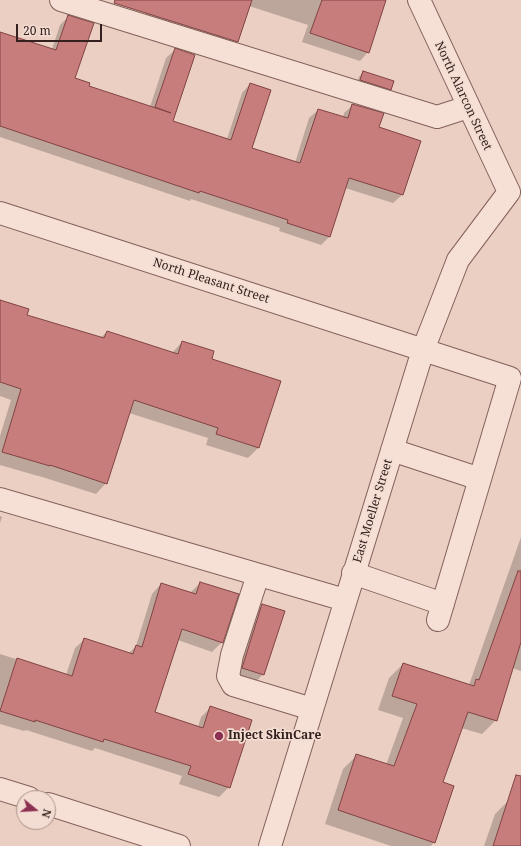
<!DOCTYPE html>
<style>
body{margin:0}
#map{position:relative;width:521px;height:846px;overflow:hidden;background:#ebcfc2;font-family:"Noto Serif",serif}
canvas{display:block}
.north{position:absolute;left:16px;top:790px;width:40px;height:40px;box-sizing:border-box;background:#f3dcd1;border:1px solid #a79189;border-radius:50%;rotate:108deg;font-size:11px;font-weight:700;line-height:16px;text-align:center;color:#34201e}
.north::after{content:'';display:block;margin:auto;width:14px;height:18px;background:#8e2f54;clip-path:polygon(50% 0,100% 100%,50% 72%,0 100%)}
.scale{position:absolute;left:16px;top:24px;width:86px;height:18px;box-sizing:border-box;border:2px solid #34201e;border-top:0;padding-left:5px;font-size:12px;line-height:14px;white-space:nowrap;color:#34201e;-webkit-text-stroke:3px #f3dcd1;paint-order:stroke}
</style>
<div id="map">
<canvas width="521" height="846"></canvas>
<div class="north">N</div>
<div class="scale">20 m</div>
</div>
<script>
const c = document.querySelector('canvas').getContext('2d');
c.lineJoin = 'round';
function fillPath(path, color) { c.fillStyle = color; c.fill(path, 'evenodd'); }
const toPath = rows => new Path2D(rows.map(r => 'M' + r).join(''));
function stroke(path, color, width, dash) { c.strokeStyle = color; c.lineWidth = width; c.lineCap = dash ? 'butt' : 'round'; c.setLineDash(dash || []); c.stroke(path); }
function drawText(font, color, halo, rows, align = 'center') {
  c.font = font + ' "Noto Serif",serif'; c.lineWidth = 3.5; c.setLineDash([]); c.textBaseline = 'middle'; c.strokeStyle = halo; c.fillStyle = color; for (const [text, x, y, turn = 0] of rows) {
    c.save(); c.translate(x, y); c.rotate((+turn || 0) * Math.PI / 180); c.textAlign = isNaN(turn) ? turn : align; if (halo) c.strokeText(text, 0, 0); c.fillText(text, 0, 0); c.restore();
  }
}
fillPath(toPath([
 [150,0,375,0,368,52,360,61,302,42,308,25,249,6,237,41,229,50,142,23],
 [69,16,74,79,88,87,150,107,166,58,175,50,171,121,227,139,242,93,250,84,251,148,295,163,309,118,318,110,343,118,344,113,353,105,378,128,419,141,402,195,393,203,345,188,330,236,321,245,279,231,280,228,191,199,190,201,0,137,0,33,52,49,60,25],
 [363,72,390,89,386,94,356,84,359,77],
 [0,301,26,316,100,338,107,332,172,353,182,342,210,360,258,448,248,458,206,445,208,438,129,413,106,483,96,494,39,476,38,476,0,465,0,436,11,400,0,396],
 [0,516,2,517,0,523],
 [521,537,521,671,512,668,496,720,482,734,461,728,442,783,434,842,431,846,391,846,325,824,343,769,357,755,386,765,403,718,378,710,389,678,403,664,469,685],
 [200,583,222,642,212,652,178,640,154,713,198,727,201,717,210,708,229,787,219,797,179,784,182,776,95,748,92,751,26,730,24,731,0,724,0,654,66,675,75,648,85,639,129,653,136,646,152,594,161,584,190,593],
 [262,605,263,674,255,683,234,676,253,614],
 [509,800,521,804,521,846,484,846,495,814]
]), '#0003');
const building = toPath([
 [115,0,252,0,238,42,114,3,115,0],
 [322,0,386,0,369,53,310,33,322,0],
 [68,15,94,23,75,78,90,83,89,86,171,113,155,107,175,48,195,55,173,121,231,140,250,83,271,90,252,148,300,163,318,109,348,118,352,104,384,113,379,127,421,141,403,195,349,178,330,237,287,223,288,220,200,191,199,193,0,126,0,32,56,50,68,15],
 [363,71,394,81,391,90,360,80,363,71],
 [0,300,29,309,27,315,104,338,107,331,178,354,182,341,214,351,212,359,281,381,259,448,216,434,218,428,134,400,107,484,50,465,50,466,2,452,21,389,0,382,0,300],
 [518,571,521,571,521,642,497,721,468,712,443,782,454,786,435,843,338,810,356,754,394,766,417,704,392,696,403,663,474,686,476,679,479,680,518,571],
 [200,582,239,594,223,643,182,629,155,712,203,728,210,706,252,720,230,788,188,774,191,766,104,739,103,742,35,720,35,722,0,711,17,658,72,676,84,638,133,654,136,645,142,647,161,583,196,594,200,582],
 [262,604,285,611,264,675,242,668,262,604],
 [516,775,521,776,521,846,493,846,516,775]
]);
fillPath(building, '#c67d7b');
stroke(building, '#814342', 1);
const minor = toPath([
 [61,0,437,117,468,107],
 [419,0,509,192],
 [0,213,510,378,438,620],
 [392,450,480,479],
 [0,499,345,600],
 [353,573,443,604],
 [258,575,232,655,228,676,233,685,312,709],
 [0,789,29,798],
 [48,804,179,846],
 [270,846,423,350,458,260,509,192]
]);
stroke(minor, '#83615b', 24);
stroke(minor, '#f6dfd5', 22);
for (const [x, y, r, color] of [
 [219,736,5,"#8e2f54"]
]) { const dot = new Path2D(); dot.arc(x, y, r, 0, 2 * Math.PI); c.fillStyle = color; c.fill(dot); stroke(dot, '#f3dcd1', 1.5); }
drawText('12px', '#34201e', '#f3dcd1', [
 ["North Alarcon Street",463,96,65],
 ["North Pleasant Street",211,281,18],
 ["East Moeller Street",373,511,-73]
]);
drawText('bold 12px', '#34201e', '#f3dcd1', [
 ["Inject SkinCare",228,736]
], 'left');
</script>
